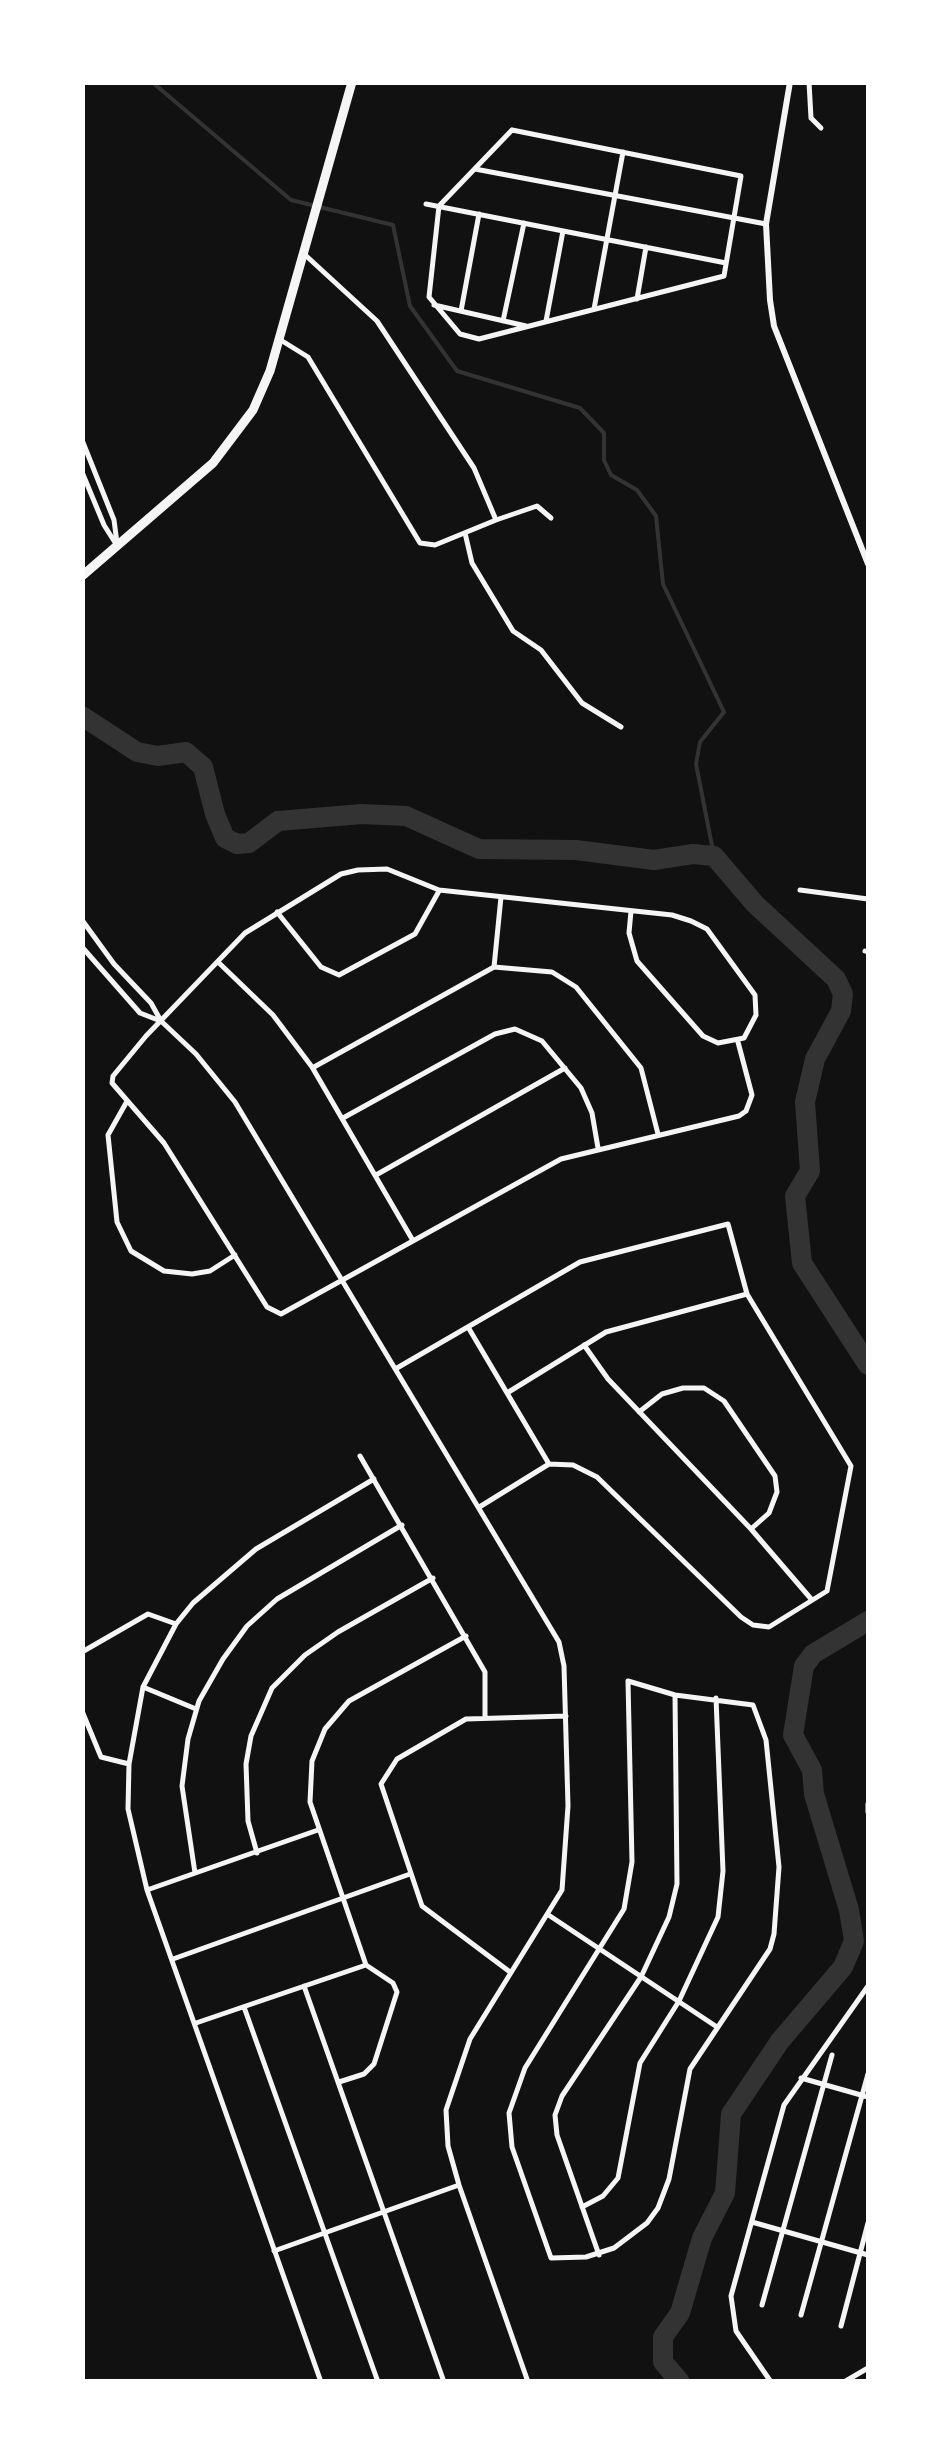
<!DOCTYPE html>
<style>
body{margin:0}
#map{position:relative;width:951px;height:2464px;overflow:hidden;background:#111;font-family:Manrope,sans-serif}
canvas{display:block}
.frame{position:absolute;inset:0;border:85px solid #fff;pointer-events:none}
</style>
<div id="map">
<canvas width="951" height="2464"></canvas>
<div class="frame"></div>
</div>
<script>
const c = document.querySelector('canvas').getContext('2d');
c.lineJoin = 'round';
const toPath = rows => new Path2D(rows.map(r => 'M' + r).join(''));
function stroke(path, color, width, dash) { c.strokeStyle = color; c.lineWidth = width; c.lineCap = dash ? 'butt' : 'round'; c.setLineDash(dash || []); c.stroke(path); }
stroke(toPath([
 [152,82,291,200,393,225,410,306,457,371,580,408,604,433,604,460,611,475,637,490,656,516,663,584,724,712,700,742,696,764,714,856]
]), '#333', 4);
stroke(toPath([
 [82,716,137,752,158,756,186,752,203,767,215,814,225,838,237,844,249,843,278,821,362,814,406,816,479,849,576,850,654,860,693,854,714,856,755,904,836,979,843,994,841,1011,815,1059,805,1102,810,1171,795,1196,802,1263,868,1365],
 [680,2382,663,2362,663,2337,680,2313,702,2238,725,2193,731,2114,780,2041,843,1967,854,1941,849,1910,814,1794,812,1770,793,1735,804,1666,813,1654,868,1621]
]), '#333', 20);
stroke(toPath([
 [809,82,811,118,821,128],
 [512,130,741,176,724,276,479,339,460,334,429,297,439,206,512,130],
 [475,169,766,224],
 [426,204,726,263],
 [637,299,646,247],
 [434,305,526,326],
 [594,309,623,152],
 [461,311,479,214],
 [503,321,524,223],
 [546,321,563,231],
 [279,339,308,357,420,543,435,545,496,520,474,468,377,321,303,253],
 [82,440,114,520,117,543],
 [82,472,104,525,116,544],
 [496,520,537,506,551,518],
 [465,533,472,563,513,631,541,650,582,703,621,727],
 [800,890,868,899],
 [631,911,629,933,637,961,703,1036,718,1043,744,1038,756,1015,755,995,707,929,691,921,672,915,439,890,387,869,358,870,341,874,245,933,146,1036,113,1076,112,1083,164,1143,267,1307,281,1314,561,1159,739,1116,746,1111,752,1095,738,1042],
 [277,912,321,967,339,975,415,934,439,891],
 [82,920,114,964,151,1003,161,1021,196,1054,235,1102,559,1642,564,1666,568,1806,562,1890,470,2039,446,2110,448,2146,459,2185,528,2382],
 [82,947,140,1013,158,1020],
 [865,951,868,952],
 [218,962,273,1015,312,1067,412,1239],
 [494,967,552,972,576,987,641,1068,658,1134],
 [314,1067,494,967,501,897],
 [126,1103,108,1135,117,1222,131,1251,164,1271,192,1274,210,1271,235,1255],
 [343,1118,495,1034,515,1029,542,1041,581,1088,592,1113,598,1148],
 [376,1175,565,1068],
 [468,1327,549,1464],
 [584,1345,608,1379,751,1529,812,1600],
 [397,1368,580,1262,728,1224,747,1294,851,1466,827,1591,769,1627,753,1625,741,1617,597,1477,573,1465,549,1464,481,1506],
 [507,1393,606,1332,747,1294],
 [639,1412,662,1394,683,1388,704,1388,724,1401,775,1476,777,1492,769,1513,751,1529],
 [360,1456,485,1672,485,1716],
 [82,1652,148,1614,176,1624],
 [628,1681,675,1695,753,1705,766,1740,779,1867,774,1934,770,1949,690,2069,669,2179,658,2208,647,2223,614,2248,586,2257,551,2258,512,2147,509,2113,525,2068,624,1909,632,1862,628,1681],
 [143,1687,196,1709],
 [82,1711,101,1757,129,1764],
 [868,1804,868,1812],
 [257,1853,248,1821,246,1764,251,1736,272,1688,305,1655,338,1632,433,1578],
 [195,1873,182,1786,188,1739,199,1701,223,1659,247,1626,277,1599,402,1525],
 [147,1890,318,1830],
 [550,1916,717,2027],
 [173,1959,410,1874],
 [510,1972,422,1906,381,1784,397,1759,466,1719,566,1716],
 [304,1986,444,2382],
 [244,2007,378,2382],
 [196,2023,366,1965],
 [801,2078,868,2097],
 [339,2082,364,2074,374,2064,397,1992,393,1983,366,1965,310,1802,312,1761,325,1729,349,1701,466,1636],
 [582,2207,603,2196,618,2178,640,2063,679,2001,718,1917,723,1871,716,1698],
 [752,2222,868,2255],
 [274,2251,459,2185],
 [599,2255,557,2135,555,2115,562,2096,641,1977,669,1917,677,1884,675,1695],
 [762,2305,832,2055],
 [801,2315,868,2074],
 [841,2326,868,2223],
 [321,2382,147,1890,128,1809,129,1764,143,1687,176,1624,193,1603,256,1549,374,1479],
 [771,2382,736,2331,731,2296,784,2105,868,1986],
 [844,2382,868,2368]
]), '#f5f5f5', 5);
stroke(toPath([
 [790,82,766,224,770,300,774,326,868,564]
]), '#f5f5f5', 6);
stroke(toPath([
 [82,576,213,463,253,410,270,371,352,82]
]), '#f5f5f5', 9);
</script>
